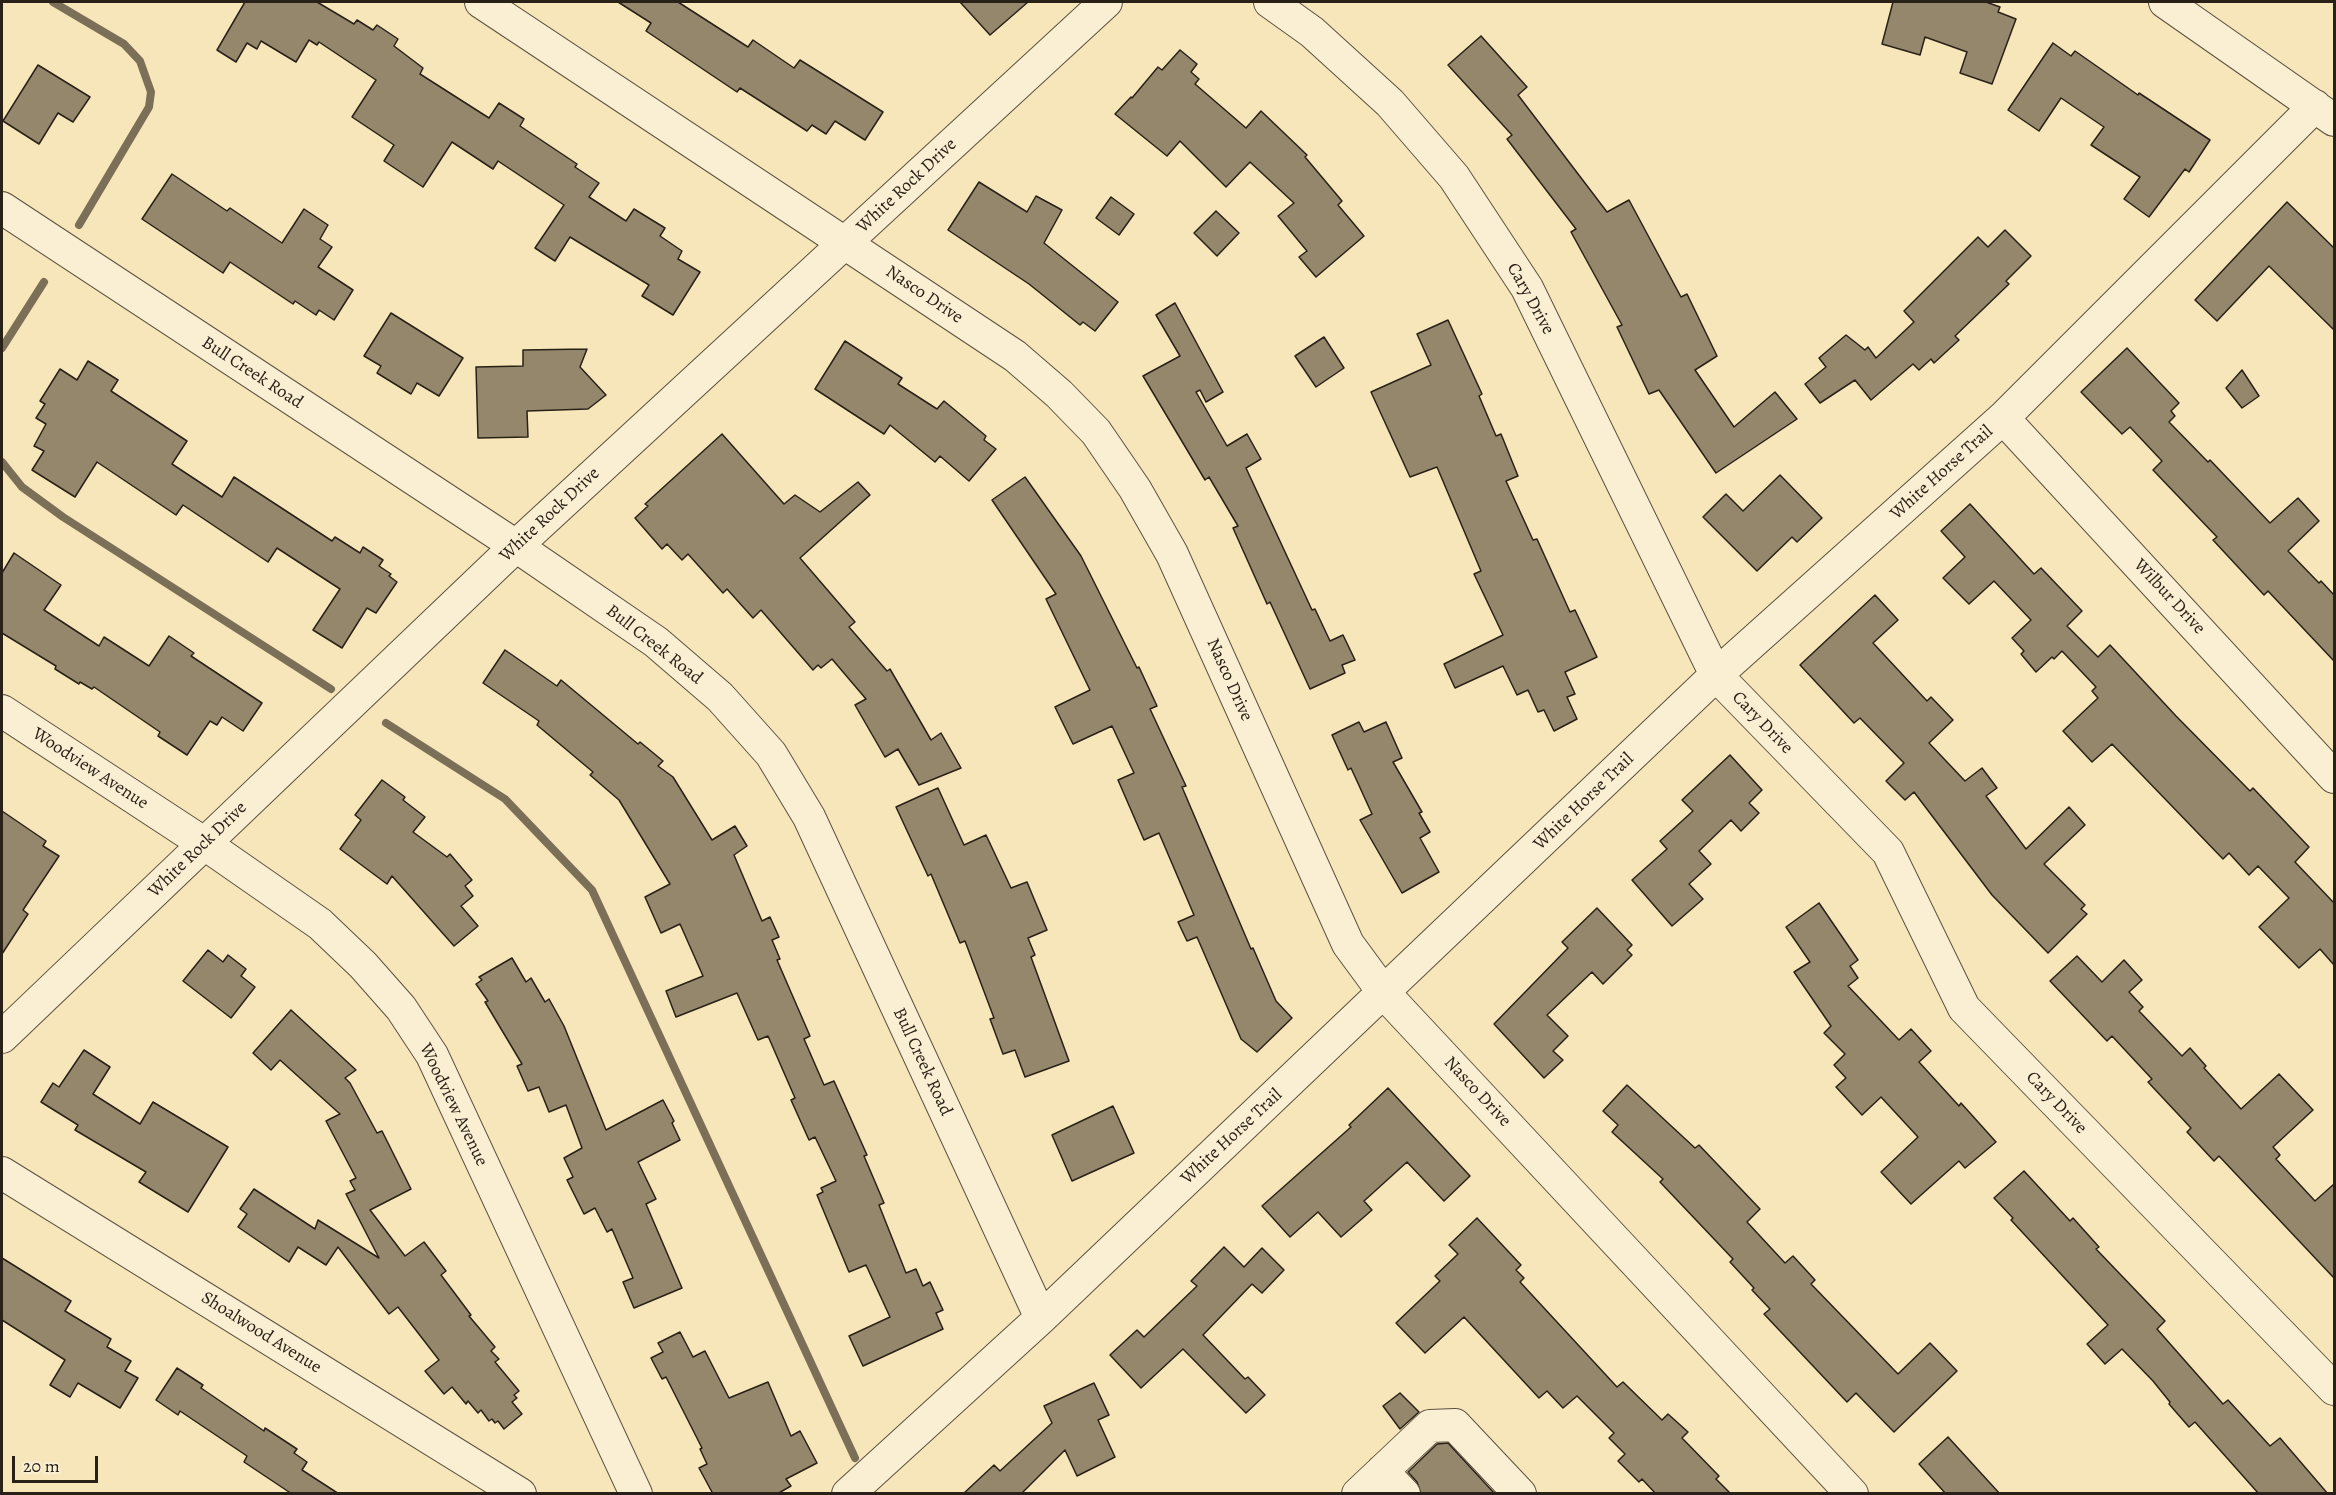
<!DOCTYPE html>
<style>
body{margin:0}
#map{position:relative;width:2336px;height:1495px;overflow:hidden;background:#f7e6ba;font-family:Alegreya,serif}
canvas{display:block}
.frame{position:absolute;inset:0;border:3px solid #292117;pointer-events:none}
.scale{position:absolute;left:12px;top:1456px;width:86px;height:27px;box-sizing:border-box;border:3px solid #292117;border-top:0;padding-left:8px;font-size:18px;line-height:21px;white-space:nowrap;color:#292117;-webkit-text-stroke:4px #faefd2;paint-order:stroke}
</style>
<div id="map">
<canvas width="2336" height="1495"></canvas>
<div class="frame"></div>
<div class="scale">20 m</div>
</div>
<script>
const c = document.querySelector('canvas').getContext('2d');
c.lineJoin = 'round';
const toPath = rows => new Path2D(rows.map(r => 'M' + r).join(''));
function stroke(path, color, width, dash) { c.strokeStyle = color; c.lineWidth = width; c.lineCap = dash ? 'butt' : 'round'; c.setLineDash(dash || []); c.stroke(path); }
function fillPath(path, color) { c.fillStyle = color; c.fill(path, 'evenodd'); }
function drawText(font, color, halo, rows, align = 'center') {
  c.font = font + ' Alegreya,serif'; c.lineWidth = 6; c.setLineDash([]); c.textBaseline = 'middle'; c.strokeStyle = halo; c.fillStyle = color; for (const [text, x, y, turn = 0] of rows) {
    c.save(); c.translate(x, y); c.rotate((+turn || 0) * Math.PI / 180); c.textAlign = isNaN(turn) ? turn : align; if (halo) c.strokeText(text, 0, 0); c.fillText(text, 0, 0); c.restore();
  }
}
stroke(toPath([
 [53,2,124,44,140,61,151,92,149,107,79,225],
 [2,348,44,282],
 [2,462,22,487,63,517,331,689],
 [386,723,505,799,592,890,855,1458]
]), '#7b6f58', 8);
const building = toPath([
 [245,2,317,2,354,24,357,20,373,30,377,25,398,39,394,46,423,68,420,74,489,118,499,103,524,119,520,126,577,164,575,167,599,183,589,197,626,221,634,209,665,228,660,236,682,251,678,259,700,272,673,315,642,296,649,285,570,237,555,261,535,248,564,205,498,161,493,169,452,142,423,187,384,161,394,145,352,117,376,80,319,42,317,45,309,40,296,62,261,41,257,49,247,43,236,62,217,50,245,2],
 [618,2,678,2,748,47,753,40,794,68,800,60,883,112,865,140,835,121,826,134,812,125,807,131,740,88,737,92,646,31,651,23,618,2],
 [960,2,1028,2,990,35,960,2],
 [1893,2,1986,2,2000,7,1998,12,2016,19,1992,84,1960,73,1967,52,1925,37,1920,55,1882,44,1893,2],
 [1481,36,1527,87,1518,95,1607,212,1629,200,1681,297,1687,294,1717,356,1695,370,1734,427,1775,392,1797,419,1716,473,1659,390,1649,394,1617,327,1622,325,1571,232,1576,229,1507,139,1512,135,1448,65,1481,36],
 [2053,43,2071,56,2075,51,2138,95,2139,93,2210,140,2189,172,2185,169,2149,217,2124,199,2140,177,2091,145,2104,127,2061,98,2039,131,2008,110,2053,43],
 [1180,50,1197,64,1191,72,1199,79,1195,84,1246,128,1261,111,1307,155,1305,157,1342,201,1338,205,1364,236,1316,277,1299,257,1307,251,1278,216,1294,203,1250,162,1226,187,1180,141,1167,156,1115,114,1131,97,1132,98,1158,67,1162,70,1180,50],
 [38,65,90,97,73,122,58,113,39,144,3,121,38,65],
 [172,174,227,211,230,208,282,243,304,209,328,225,320,239,332,247,318,267,353,290,334,320,319,310,316,315,295,301,293,304,230,262,223,273,142,219,172,174],
 [979,182,1027,212,1036,196,1062,210,1044,243,1118,302,1095,331,1083,322,1080,325,1029,284,948,230,979,182],
 [1111,197,1134,214,1119,235,1096,218,1111,197],
 [2287,202,2334,248,2334,330,2269,266,2217,321,2195,300,2287,202],
 [1216,211,1239,233,1217,256,1194,233,1216,211],
 [2005,230,2031,256,2006,281,2009,284,1955,336,1959,340,1934,363,1931,359,1919,370,1913,364,1871,400,1855,380,1820,403,1805,384,1826,367,1819,358,1846,335,1865,350,1868,347,1876,358,1914,322,1904,311,1978,237,1988,247,2005,230],
 [1175,303,1223,392,1206,402,1200,390,1196,392,1227,446,1247,434,1261,459,1246,468,1312,610,1315,609,1330,641,1343,635,1355,660,1342,665,1345,673,1310,689,1270,602,1267,604,1233,528,1238,526,1209,477,1205,480,1143,376,1180,356,1156,315,1175,303],
 [391,313,463,358,439,396,417,383,411,394,377,373,381,366,364,356,391,313],
 [1448,320,1482,394,1479,396,1496,436,1501,434,1518,476,1506,481,1533,540,1537,539,1570,612,1575,610,1597,657,1565,672,1575,694,1567,697,1577,719,1554,731,1544,710,1538,712,1528,690,1517,695,1503,666,1455,688,1444,664,1503,635,1474,574,1481,571,1437,467,1410,477,1371,392,1431,365,1417,334,1448,320],
 [1324,337,1344,368,1316,387,1295,356,1324,337],
 [845,341,902,378,898,384,937,409,944,401,986,436,984,440,996,449,969,481,940,456,935,462,890,425,884,434,815,389,845,341],
 [2127,348,2179,403,2171,411,2175,416,2169,422,2208,462,2210,460,2270,523,2298,498,2319,521,2288,551,2319,583,2321,581,2334,595,2334,661,2268,591,2264,595,2213,540,2217,537,2153,470,2162,461,2130,427,2122,434,2081,392,2127,348],
 [587,349,580,367,606,395,588,409,527,411,528,437,478,438,476,367,523,366,523,350,587,349],
 [88,361,118,380,111,391,187,441,172,464,222,497,234,477,332,541,335,537,360,553,363,547,383,560,379,566,391,574,389,576,397,582,376,613,367,608,342,648,313,630,340,589,277,548,268,562,183,505,176,515,97,462,75,497,32,470,44,451,34,446,46,424,36,418,45,404,40,401,60,369,77,380,88,361],
 [2242,370,2259,396,2242,408,2226,388,2242,370],
 [722,434,784,504,795,495,820,512,858,482,870,495,800,558,855,622,849,627,887,671,890,669,931,740,941,733,961,768,919,785,898,749,885,757,855,705,866,699,832,659,821,668,818,665,813,670,761,610,753,618,727,589,723,593,688,554,682,560,667,544,662,549,635,518,648,506,645,504,722,434],
 [1780,475,1822,518,1797,542,1792,537,1757,571,1703,517,1726,494,1743,511,1780,475],
 [1025,477,1081,556,1137,668,1139,667,1157,706,1150,709,1186,786,1182,787,1251,949,1253,948,1276,1001,1292,1018,1257,1052,1241,1039,1197,937,1187,941,1178,922,1194,915,1159,833,1144,840,1118,780,1134,773,1112,726,1073,744,1055,707,1090,690,1046,599,1056,594,992,500,1025,477],
 [1970,504,2034,574,2041,568,2082,611,2067,626,2098,657,2110,645,2176,716,2250,791,2253,788,2309,847,2295,862,2334,903,2334,965,2320,949,2299,968,2259,927,2289,898,2258,866,2249,875,2229,853,2223,859,2112,744,2092,762,2063,731,2098,698,2092,691,2096,687,2062,651,2054,659,2052,657,2036,672,2021,654,2024,651,2012,638,2031,620,1994,581,1969,604,1943,578,1965,557,1941,531,1970,504],
 [14,553,61,585,44,610,99,646,104,637,149,666,169,636,194,653,191,656,262,703,243,731,222,717,217,725,210,721,187,755,158,736,160,732,94,687,92,689,80,682,79,684,55,669,56,666,2,633,2,573,14,553],
 [1875,595,1898,620,1873,643,1927,701,1931,697,1953,720,1929,743,1965,781,1982,768,1997,788,1986,796,2026,849,2069,807,2085,825,2044,864,2085,905,2081,909,2087,914,2048,953,1992,895,1914,792,1905,800,1886,781,1904,763,1860,718,1854,723,1800,665,1875,595],
 [505,650,557,686,561,680,638,744,640,742,663,761,658,766,673,777,712,840,735,826,747,846,734,855,762,921,770,917,779,937,772,940,780,959,777,960,810,1036,804,1039,824,1085,834,1081,867,1155,864,1156,884,1203,879,1205,906,1273,916,1269,923,1286,930,1282,943,1310,936,1313,943,1329,863,1366,849,1336,890,1317,866,1265,849,1272,817,1195,823,1192,821,1188,836,1181,815,1137,809,1140,791,1100,795,1098,768,1036,758,1040,737,993,676,1017,666,991,703,976,680,924,661,933,645,897,670,884,619,800,590,775,593,772,537,725,539,721,483,683,505,650],
 [1359,722,1364,732,1386,722,1402,758,1393,762,1422,812,1419,813,1430,832,1420,838,1439,872,1402,893,1360,820,1372,814,1351,768,1348,770,1332,735,1359,722],
 [1730,755,1762,790,1749,803,1759,813,1741,831,1731,820,1699,851,1711,864,1689,884,1703,899,1672,926,1632,880,1667,849,1660,841,1693,811,1682,800,1730,755],
 [382,780,405,797,403,800,425,817,413,832,447,857,450,854,472,880,465,886,473,896,461,906,478,926,454,946,392,876,387,884,340,849,361,820,355,815,382,780],
 [938,788,964,845,986,835,1011,888,1027,882,1047,930,1028,938,1035,955,1031,957,1069,1061,1025,1077,1015,1050,1003,1054,990,1019,994,1018,965,941,960,943,931,874,928,876,896,807,938,788],
 [2,811,46,841,43,846,59,856,23,910,28,914,2,954,2,811],
 [1819,903,1858,960,1850,966,1858,978,1848,986,1899,1040,1911,1029,1931,1051,1919,1062,1959,1106,1961,1103,1996,1142,1965,1168,1959,1161,1911,1204,1881,1172,1918,1137,1881,1097,1862,1115,1836,1087,1846,1078,1834,1065,1845,1054,1824,1033,1831,1026,1794,972,1810,962,1786,927,1819,903],
 [1597,908,1632,945,1627,950,1632,955,1603,984,1592,972,1547,1015,1568,1036,1553,1051,1563,1060,1544,1078,1494,1024,1568,948,1562,942,1597,908],
 [208,950,223,962,228,955,246,969,241,976,255,987,231,1018,183,981,208,950],
 [2077,956,2102,982,2124,960,2142,980,2129,992,2143,1007,2139,1011,2182,1056,2190,1048,2206,1066,2204,1068,2241,1109,2279,1074,2313,1110,2273,1147,2280,1155,2276,1159,2315,1201,2334,1184,2334,1278,2219,1156,2214,1161,2187,1132,2191,1128,2148,1082,2152,1079,2112,1036,2107,1041,2050,981,2077,956],
 [512,958,526,982,531,978,545,1002,549,999,564,1026,606,1130,663,1100,674,1121,672,1123,680,1140,638,1162,656,1199,646,1204,682,1288,634,1308,623,1282,633,1278,612,1229,607,1232,595,1208,584,1214,567,1180,573,1177,564,1158,582,1148,566,1105,549,1112,539,1087,528,1091,517,1066,522,1064,485,1002,488,1001,476,984,482,980,479,977,512,958],
 [291,1010,356,1070,345,1078,350,1083,377,1133,382,1131,411,1189,370,1210,405,1256,424,1242,446,1271,441,1275,471,1315,469,1316,495,1347,491,1351,499,1359,495,1362,519,1391,514,1395,517,1398,512,1402,522,1414,504,1429,498,1421,495,1423,492,1419,489,1421,481,1410,478,1413,468,1401,466,1404,452,1387,444,1394,425,1371,439,1360,398,1307,389,1314,338,1247,326,1265,298,1247,289,1262,238,1227,247,1214,240,1209,254,1189,315,1229,318,1220,379,1258,346,1194,355,1190,350,1181,356,1178,326,1121,340,1114,280,1060,271,1070,253,1053,291,1010],
 [84,1050,110,1067,93,1094,140,1124,153,1102,228,1147,188,1212,139,1182,146,1172,75,1130,78,1125,41,1102,53,1083,59,1087,84,1050],
 [1627,1085,1695,1148,1699,1145,1760,1209,1747,1222,1785,1263,1793,1256,1815,1280,1811,1284,1898,1374,1930,1343,1957,1371,1894,1432,1856,1393,1847,1402,1764,1314,1770,1309,1752,1290,1754,1288,1730,1262,1733,1259,1660,1182,1663,1179,1612,1132,1618,1125,1603,1111,1627,1085],
 [1388,1088,1470,1176,1444,1201,1407,1162,1364,1201,1372,1210,1341,1237,1318,1212,1290,1237,1262,1206,1351,1127,1349,1125,1388,1088],
 [1113,1106,1134,1153,1072,1181,1052,1135,1113,1106],
 [2024,1171,2070,1221,2073,1218,2099,1247,2096,1249,2165,1321,2157,1329,2223,1404,2228,1400,2270,1446,2280,1438,2328,1494,2259,1494,2195,1422,2189,1427,2169,1404,2170,1402,2153,1381,2122,1349,2105,1364,2087,1344,2108,1325,2011,1220,2013,1218,1994,1198,2024,1171],
 [1477,1218,1521,1265,1516,1270,1524,1278,1520,1282,1617,1387,1623,1382,1662,1420,1668,1414,1688,1432,1682,1438,1719,1476,1716,1479,1731,1494,1656,1494,1642,1479,1639,1482,1618,1461,1625,1454,1609,1438,1614,1433,1577,1396,1563,1408,1547,1391,1539,1398,1464,1317,1425,1353,1396,1323,1440,1281,1435,1276,1458,1254,1449,1245,1477,1218],
 [1224,1247,1244,1267,1262,1248,1284,1270,1262,1293,1252,1284,1203,1335,1245,1379,1248,1377,1265,1395,1246,1413,1183,1349,1141,1388,1110,1355,1137,1330,1144,1337,1197,1286,1191,1281,1224,1247],
 [2,1258,71,1301,65,1311,111,1339,107,1347,131,1361,125,1371,138,1378,120,1408,78,1383,70,1397,50,1385,65,1360,2,1320,2,1258],
 [680,1332,693,1357,705,1351,729,1398,768,1382,791,1436,800,1431,817,1463,786,1479,791,1486,777,1494,713,1494,699,1468,707,1464,700,1449,702,1448,666,1377,662,1379,651,1358,663,1352,658,1343,680,1332],
 [177,1368,203,1385,201,1388,264,1431,265,1428,297,1449,294,1453,307,1462,302,1470,339,1494,292,1494,244,1462,247,1456,180,1411,178,1415,156,1400,177,1368],
 [1094,1383,1109,1415,1098,1420,1115,1457,1077,1476,1065,1450,1021,1494,963,1494,994,1465,1000,1471,1052,1423,1044,1406,1094,1383],
 [1400,1393,1419,1412,1400,1429,1383,1406,1400,1393],
 [1948,1437,2000,1494,1946,1494,1919,1464,1948,1437],
 [1448,1443,1495,1494,1421,1494,1417,1482,1408,1472,1437,1444,1448,1443]
]);
fillPath(building, '#94876c');
stroke(building, '#292117', 1.5);
const minor = toPath([
 [481,2,1015,356,1059,394,1096,432,1135,489,1172,554,1348,944,1384,993,1852,1494],
 [1270,2,1312,32,1390,103,1454,177,1527,288,1716,675,1888,852,1964,1008,2334,1389],
 [2165,2,2334,120],
 [2,208,516,546,656,642,720,697,771,754,809,817,1041,1318],
 [2003,418,2334,777],
 [2,711,205,844,320,924,363,965,401,1008,432,1055,636,1494],
 [2,1037,516,546,1106,2],
 [2,1173,520,1494],
 [1382,1471,1404,1494],
 [848,1494,1041,1318,1716,675,2003,418,2315,106],
 [1358,1494,1430,1426,1455,1425,1520,1494]
]);
stroke(minor, '#5c5240', 34);
stroke(minor, '#faefd2', 32);
drawText('18px', '#292117', '#faefd2', [
 ["White Rock Drive",907,186,-43],
 ["Nasco Drive",924,295,34],
 ["Cary Drive",1530,299,61],
 ["Bull Creek Road",252,373,33],
 ["White Horse Trail",1942,473,-42],
 ["White Rock Drive",550,515,-43],
 ["Wilbur Drive",2169,597,47],
 ["Bull Creek Road",654,645,38],
 ["Nasco Drive",1229,680,66],
 ["Cary Drive",1762,723,46],
 ["Woodview Avenue",90,769,33],
 ["White Horse Trail",1584,802,-44],
 ["White Rock Drive",198,850,-44],
 ["Bull Creek Road",922,1062,65],
 ["Nasco Drive",1477,1092,47],
 ["Cary Drive",2056,1103,46],
 ["Woodview Avenue",453,1105,64],
 ["White Horse Trail",1232,1137,-43],
 ["Shoalwood Avenue",261,1333,32]
]);
</script>
